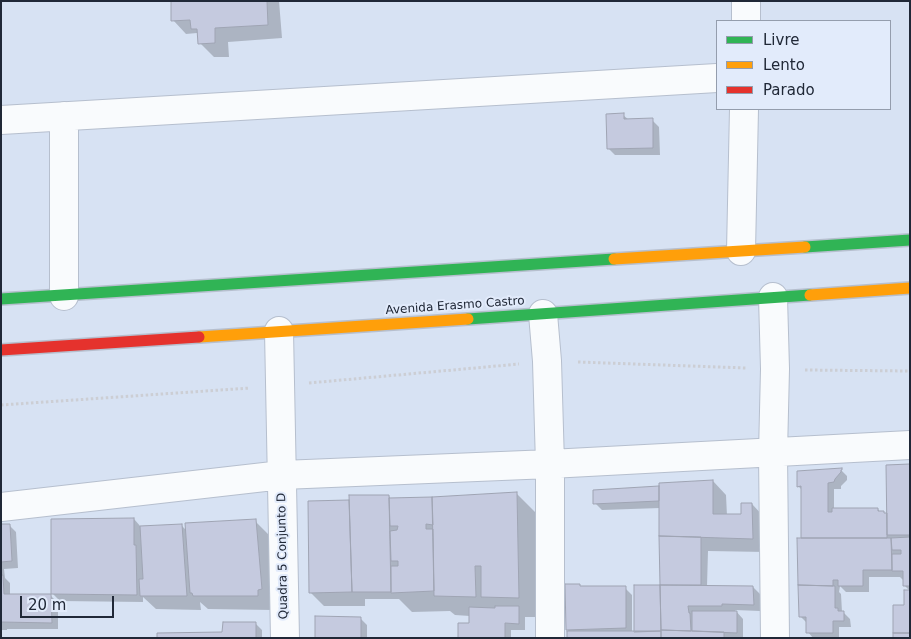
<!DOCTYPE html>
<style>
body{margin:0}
#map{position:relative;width:911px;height:639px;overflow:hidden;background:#d7e2f3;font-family:"DejaVu Sans",sans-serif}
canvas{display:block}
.frame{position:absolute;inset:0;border:2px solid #202837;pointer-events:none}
.legend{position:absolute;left:716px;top:20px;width:175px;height:90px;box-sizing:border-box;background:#e2ebfb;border:1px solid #949dad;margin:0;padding:6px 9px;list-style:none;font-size:15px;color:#202837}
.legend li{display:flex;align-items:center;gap:10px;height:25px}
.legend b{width:25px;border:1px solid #949dad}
.scale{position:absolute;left:20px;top:596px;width:94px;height:22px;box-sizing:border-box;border:2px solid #202837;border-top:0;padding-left:6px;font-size:15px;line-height:18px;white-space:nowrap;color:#202837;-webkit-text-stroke:4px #e2ebfb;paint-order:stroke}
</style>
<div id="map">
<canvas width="911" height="639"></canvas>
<div class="frame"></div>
<ul class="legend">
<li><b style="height:6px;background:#30b455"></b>Livre</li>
<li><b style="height:6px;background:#ff9f0a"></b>Lento</li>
<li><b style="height:6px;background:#e5322d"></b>Parado</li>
</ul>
<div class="scale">20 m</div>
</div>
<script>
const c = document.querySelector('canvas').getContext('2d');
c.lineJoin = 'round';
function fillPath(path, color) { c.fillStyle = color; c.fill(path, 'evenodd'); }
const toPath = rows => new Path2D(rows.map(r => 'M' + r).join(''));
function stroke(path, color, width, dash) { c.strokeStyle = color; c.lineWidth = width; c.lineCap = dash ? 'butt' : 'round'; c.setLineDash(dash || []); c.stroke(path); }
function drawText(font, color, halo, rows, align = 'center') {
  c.font = font + ' "DejaVu Sans",sans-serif'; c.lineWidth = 4; c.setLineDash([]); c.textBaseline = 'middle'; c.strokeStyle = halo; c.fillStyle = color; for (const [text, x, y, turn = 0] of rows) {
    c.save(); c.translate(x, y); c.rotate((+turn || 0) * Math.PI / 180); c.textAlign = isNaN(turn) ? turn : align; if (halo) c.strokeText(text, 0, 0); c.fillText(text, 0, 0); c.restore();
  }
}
fillPath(toPath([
 [172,1,279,1,282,38,228,42,229,57,214,57,200,43,199,36,197,33,186,34,173,20],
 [623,115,629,120,652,120,659,127,660,155,615,155,608,148],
 [910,466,910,591,904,585,904,581,900,577,869,577,869,592,846,592,840,586,839,592,841,594,842,612,843,612,850,619,851,627,839,627,839,638,811,638,813,638,808,632,807,623,800,616,803,540,802,490,798,486,840,469,847,476,847,480,841,486,841,489,834,489,834,509,878,509,880,512,883,512,885,514,888,514],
 [713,481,726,495,727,516,742,516,752,504,765,518,766,552,708,551,707,586,753,587,760,594,760,611,735,610,743,619,743,638,568,638,570,633,567,629,581,588,625,588,632,595,632,633,635,633,635,586,662,586,660,508,602,510,595,503,658,487],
 [517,494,536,513,538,617,525,617,525,630,511,630,511,638,459,638,470,624,470,616,455,615,450,611,412,612,399,599,365,599,365,606,324,606,310,592,348,501,351,503,389,496,391,499],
 [134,519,141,527,181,525,187,531,255,521,269,535,275,603,272,610,208,609,200,602,201,610,156,609,143,597,143,602,60,601,53,594],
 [9,525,16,532,18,568,4,569,5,578,10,583,10,595,51,596,58,603,58,629,7,629,7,630,1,630,1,526],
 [360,618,367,625,367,638,316,638],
 [255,623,262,630,262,638,158,638,224,633]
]), '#0003');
const building = toPath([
 [171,1,267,1,268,25,215,28,215,43,198,44,197,29,191,29,190,20,171,21,171,1],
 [624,113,624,119,653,118,653,148,607,149,606,114,624,113],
 [910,464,910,535,887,535,886,465,910,464],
 [842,468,842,470,841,470,841,472,835,479,834,482,828,483,828,512,832,512,832,508,878,508,878,511,884,511,884,513,887,513,887,538,801,538,801,486,797,487,797,471,842,468],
 [713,480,713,514,741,514,741,503,752,503,753,539,659,536,659,483,713,480],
 [659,486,659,501,593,504,593,490,659,486],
 [517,492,519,598,481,597,481,566,475,566,476,597,434,596,432,497,517,492],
 [349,495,389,495,391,592,352,592,349,495],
 [432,497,433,525,426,524,426,529,433,529,434,591,391,593,391,566,398,566,398,561,391,561,390,531,397,530,398,526,390,526,389,498,432,497],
 [349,500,352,592,309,593,308,501,349,500],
 [134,518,134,545,136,545,137,595,51,594,51,519,134,518],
 [256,519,262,589,258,590,258,596,193,596,192,593,190,593,185,523,256,519],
 [1,524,10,524,12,561,1,562,1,524],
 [182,524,187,596,140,596,139,579,143,579,140,526,182,524],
 [659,536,701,537,701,585,660,585,659,536],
 [910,537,910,586,903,586,903,571,892,571,892,554,901,554,901,550,892,550,891,538,910,537],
 [797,538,891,538,892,570,863,570,863,586,838,586,838,580,833,580,833,586,798,585,797,538],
 [1,575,3,575,4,594,51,594,52,623,1,622,1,575],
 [565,584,580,584,580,586,626,586,626,628,566,630,565,584],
 [634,585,660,585,661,631,634,632,634,585],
 [660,585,753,586,754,605,722,604,722,606,688,606,689,613,690,613,691,631,661,630,660,585],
 [798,585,835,586,835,608,838,608,838,611,844,611,844,621,833,621,833,633,806,633,806,617,799,617,798,585],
 [904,590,910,590,910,633,893,633,893,605,904,605,904,590],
 [495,606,519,606,519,624,505,623,505,638,458,638,458,623,469,623,469,607,495,608,495,606],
 [692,611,737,611,737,633,692,631,692,611],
 [315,616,361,617,361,638,315,638,315,616],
 [223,622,256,622,256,638,157,638,157,633,222,632,223,622],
 [661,630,724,632,724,638,661,638,661,630],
 [567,631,661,631,661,638,567,638,567,631],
 [893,633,910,633,910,638,893,638,893,633]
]);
fillPath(building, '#c5cadf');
stroke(building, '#9fa4b3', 1);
const street = toPath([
 [746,21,746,1],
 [1,120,717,78],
 [741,251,744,109],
 [64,296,64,116],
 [773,297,775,369,773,453,775,638],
 [543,314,547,361,550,464,550,638],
 [279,331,285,638],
 [1,507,282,475,550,464,910,445]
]);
const fast = toPath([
 [805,247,910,240],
 [1,299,614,259],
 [468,319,810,295]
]);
const slow = toPath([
 [614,259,805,247],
 [810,295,910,288],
 [199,337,468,319]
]);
const jam = toPath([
 [1,350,199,337]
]);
stroke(street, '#b6bfce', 30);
stroke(fast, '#b6bfce', 14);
stroke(slow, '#b6bfce', 14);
stroke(jam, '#b6bfce', 14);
stroke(toPath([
 [578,362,746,368],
 [805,370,910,371],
 [309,383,519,364],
 [1,405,250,388]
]), '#ccced4', 3, [2.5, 2.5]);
stroke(street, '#f9fbfd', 28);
stroke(fast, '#30b455', 11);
stroke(slow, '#ff9f0a', 11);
stroke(jam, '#e5322d', 11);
drawText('12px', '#202837', '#e2ebfb', [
 ["Avenida Erasmo Castro",455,306,-4],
 ["Quadra 5 Conjunto D",283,556,-91]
]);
</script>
